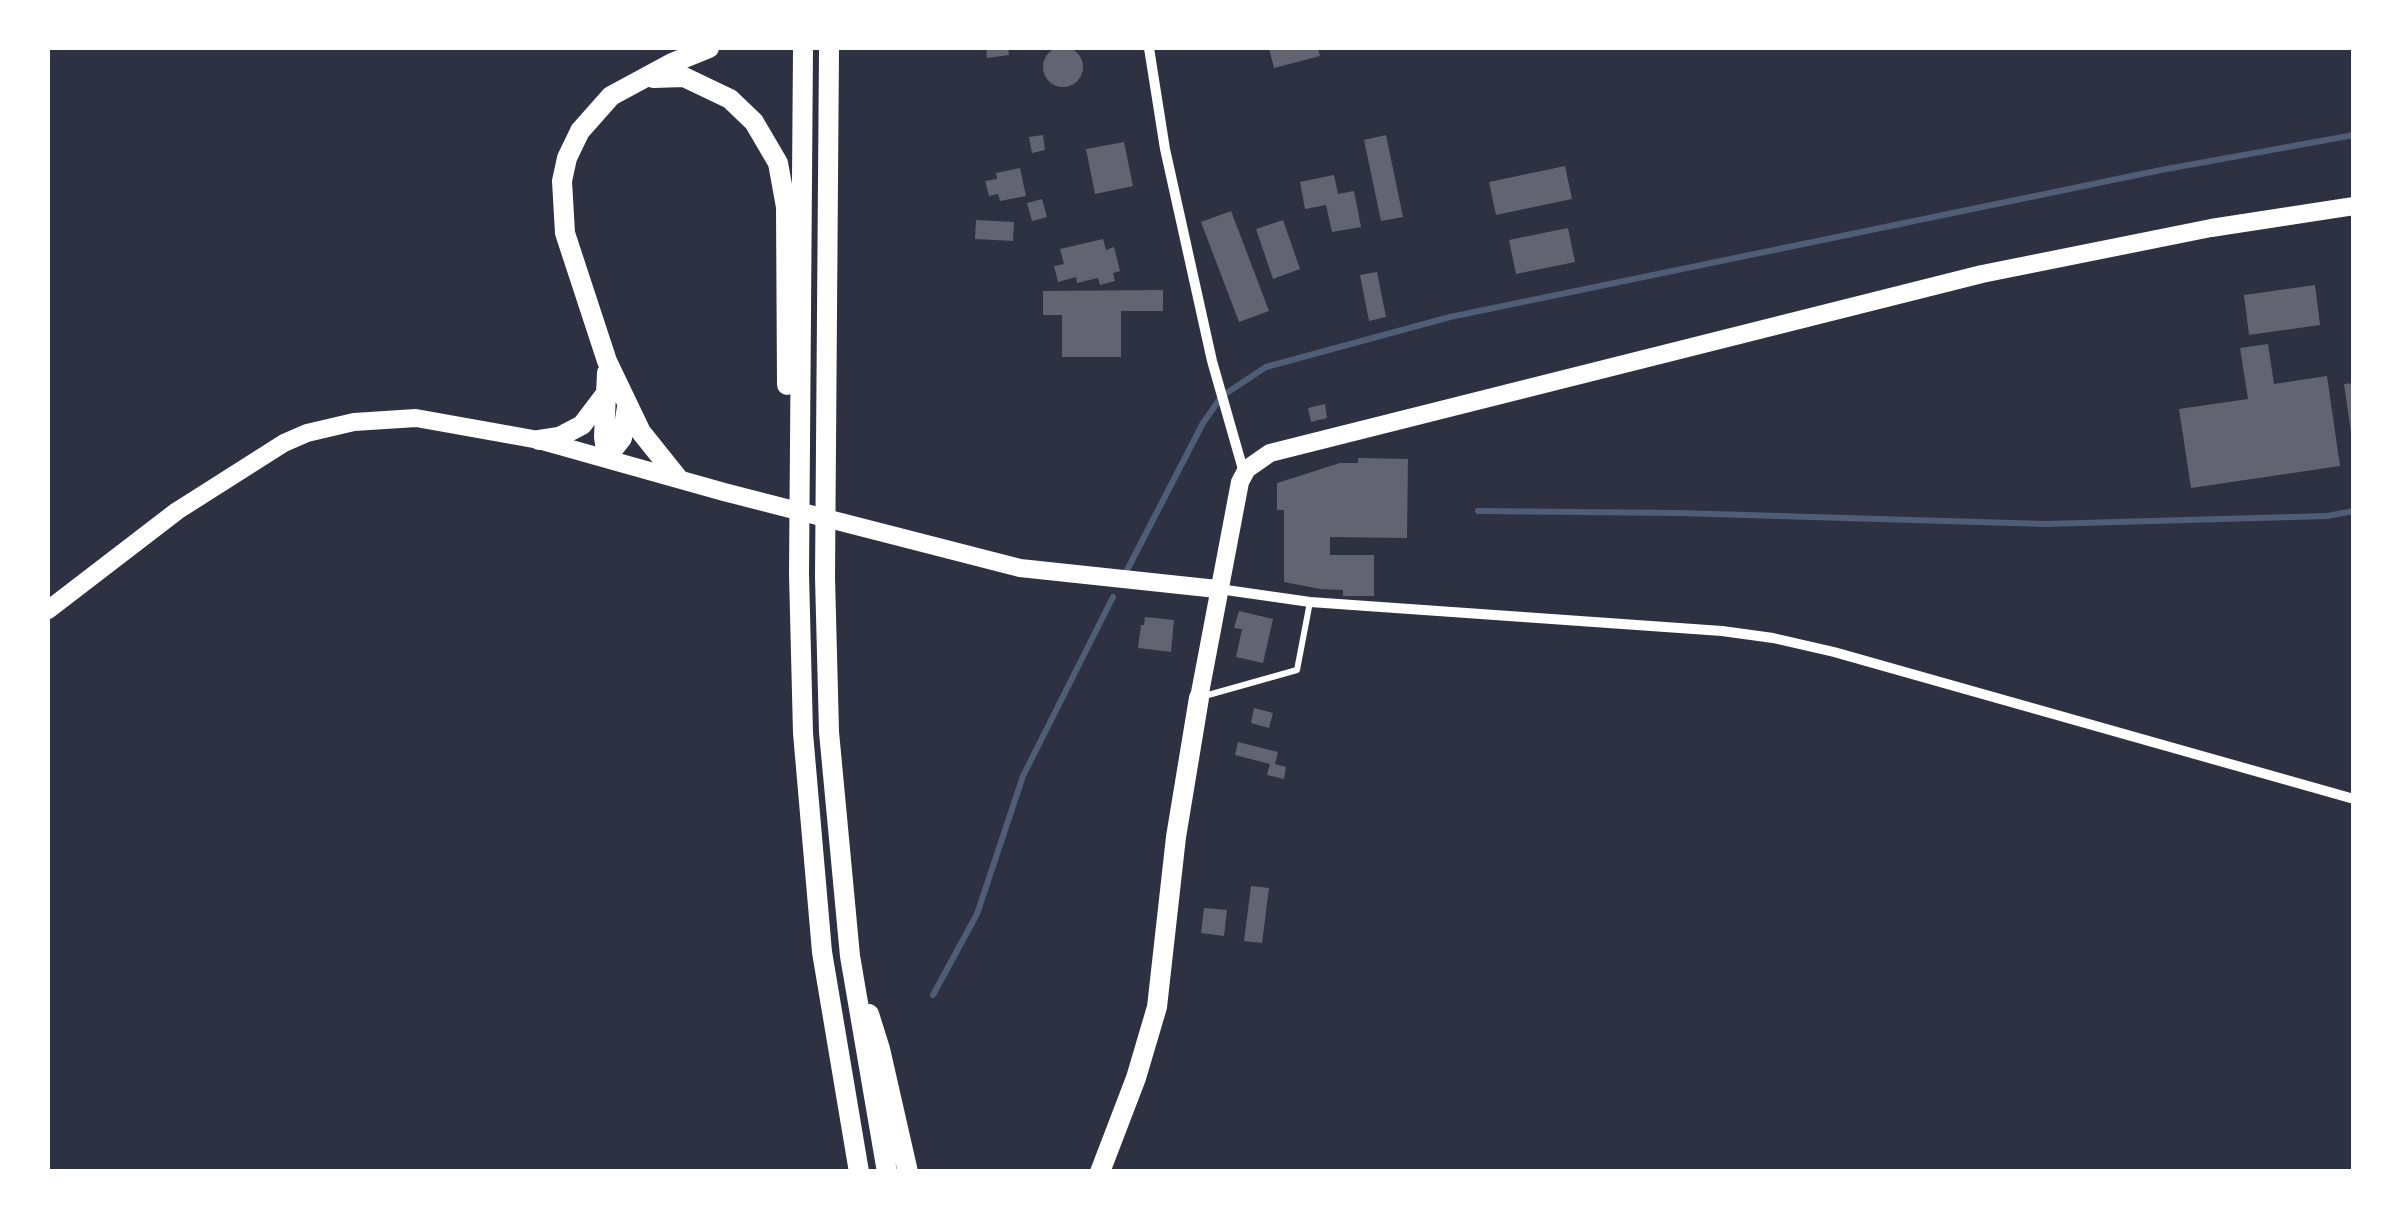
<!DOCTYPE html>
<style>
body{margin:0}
#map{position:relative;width:2401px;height:1219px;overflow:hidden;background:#2d3142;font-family:Arial,sans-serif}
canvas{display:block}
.frame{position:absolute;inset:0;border:50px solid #fff;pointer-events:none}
</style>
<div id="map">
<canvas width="2401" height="1219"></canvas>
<div class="frame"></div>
</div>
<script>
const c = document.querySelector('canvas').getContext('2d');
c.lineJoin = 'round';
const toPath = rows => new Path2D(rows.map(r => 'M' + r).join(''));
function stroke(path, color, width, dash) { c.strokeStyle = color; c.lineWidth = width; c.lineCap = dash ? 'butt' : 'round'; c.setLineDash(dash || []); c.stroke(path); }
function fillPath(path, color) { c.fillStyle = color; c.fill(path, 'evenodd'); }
stroke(toPath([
 [1478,511,1679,513,2046,524,2327,516,2354,511],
 [1125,574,1203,423,1222,396,1266,367,1450,317,2161,170,2354,135],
 [933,995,977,914,1023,776,1113,597]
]), '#4f5d75', 6);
fillPath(toPath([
 '1043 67a20 20 0 1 1 40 0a20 20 0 1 1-40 0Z',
 [986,48,1008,48,1009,55,987,58],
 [1269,48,1318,48,1320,56,1274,68],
 [1043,135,1045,150,1032,153,1029,137],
 [1386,135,1403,217,1381,221,1364,140],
 [1124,142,1133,186,1095,194,1086,149],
 [1565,166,1572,199,1496,215,1489,182],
 [1020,168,1026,196,1000,201,998,194,989,196,985,181,997,179,996,173],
 [1334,175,1338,194,1354,191,1361,227,1332,232,1326,205,1305,209,1300,182],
 [1042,199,1047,217,1032,221,1027,203],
 [1231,211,1269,311,1239,322,1201,222],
 [976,220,1014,222,1013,241,975,239],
 [1283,220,1300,269,1273,279,1256,229],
 [1568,228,1575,262,1516,274,1509,240],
 [1103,239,1106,250,1114,247,1120,271,1113,273,1115,281,1100,285,1098,278,1077,283,1076,277,1058,282,1054,266,1064,264,1060,249],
 [1377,272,1386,317,1369,321,1360,275],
 [2315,285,2320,325,2249,335,2244,295],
 [1163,290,1163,311,1121,311,1121,357,1062,357,1062,315,1043,315,1043,291],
 [2268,344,2274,384,2327,376,2340,466,2191,488,2179,409,2248,399,2240,348],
 [2354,383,2354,432,2351,432,2344,384],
 [1325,404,1327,418,1311,422,1308,408],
 [1358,458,1408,459,1407,538,1330,537,1330,555,1374,555,1374,596,1343,596,1343,590,1320,589,1284,582,1284,510,1277,510,1277,483,1340,463,1358,463],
 [1239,611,1273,619,1263,663,1236,657,1242,629,1234,628],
 [1145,617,1174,620,1171,652,1138,648,1141,625,1144,625],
 [1254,708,1273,713,1269,728,1251,723],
 [1238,742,1278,752,1275,764,1286,767,1284,779,1267,775,1270,764,1235,755],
 [1251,886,1269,888,1262,943,1244,941],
 [1204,908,1227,910,1224,936,1201,933]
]), '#626471');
stroke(toPath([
 [1201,697,1297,670,1310,602]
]), '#fff', 6);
stroke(toPath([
 [1149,48,1165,149,1212,361,1244,473],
 [1219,589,1310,602,1722,631,1773,638,1834,652,2354,799]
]), '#fff', 10);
stroke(toPath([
 [48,610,177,511,284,443,307,433,354,422,416,418,539,440,724,492,1020,568,1217,589],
 [1199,698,1240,482,1247,469,1270,453,1982,274,2211,228,2354,206]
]), '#fff', 18);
stroke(toPath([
 [803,48,799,574,803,733,822,952,859,1172],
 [829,48,825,577,829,732,850,956,887,1172],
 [653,78,684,77,730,99,754,122,778,163,786,207,787,385],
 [607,373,604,437,607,457],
 [539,440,559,437,582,425,604,396],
 [607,457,622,438,627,407],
 [677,477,641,432,607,361,565,233,562,181,567,158,580,131,611,96,672,63,709,48],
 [869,1014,880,1049,908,1172],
 [1100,1172,1136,1078,1157,1007,1176,837,1199,698]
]), '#fff', 20);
</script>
